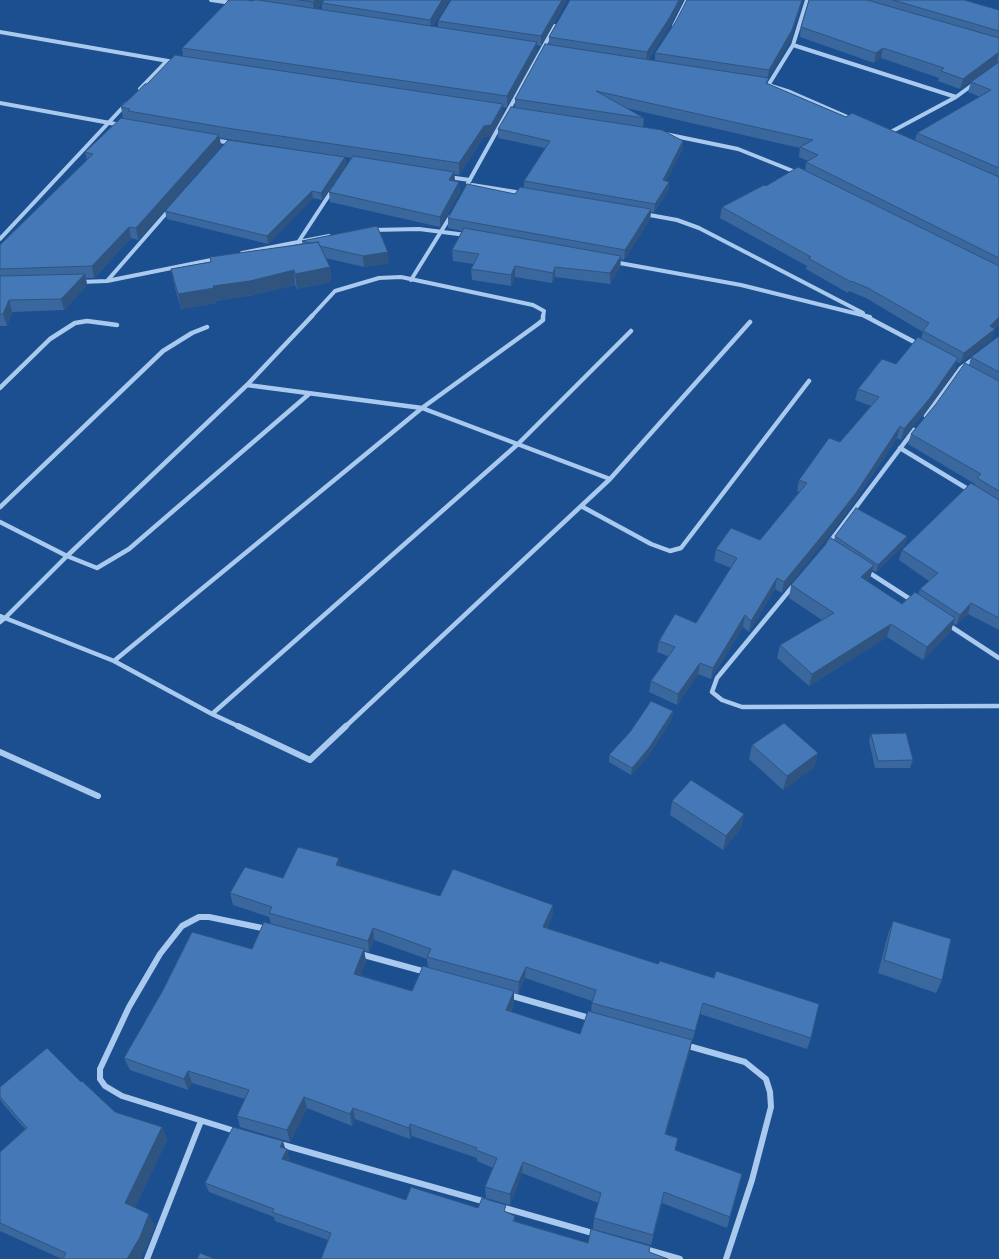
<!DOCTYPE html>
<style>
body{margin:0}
canvas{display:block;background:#1b4f8f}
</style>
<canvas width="999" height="1259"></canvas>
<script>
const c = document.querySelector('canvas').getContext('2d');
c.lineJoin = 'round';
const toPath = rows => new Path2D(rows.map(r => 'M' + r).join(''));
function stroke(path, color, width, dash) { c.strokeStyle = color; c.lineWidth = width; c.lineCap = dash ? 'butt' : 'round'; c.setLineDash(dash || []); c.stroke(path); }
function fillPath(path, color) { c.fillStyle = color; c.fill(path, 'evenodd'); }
stroke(toPath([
 [211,0,232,3],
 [674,26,687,0],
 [0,32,174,62],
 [793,45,956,97],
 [765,84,790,92,852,119],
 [769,84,793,45,807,0],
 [140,89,167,61],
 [0,103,121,125],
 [665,134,738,149,798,173],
 [887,134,956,97,975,83],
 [213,140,232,143],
 [448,177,470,180],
 [468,183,555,26],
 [472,185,522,193],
 [644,214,677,220,699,228,863,313],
 [372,230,419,229,466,235],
 [0,239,126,104],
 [299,241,333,189],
 [242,253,329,236],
 [614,262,741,285,870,317],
 [411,280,450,217],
 [107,281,169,210],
 [80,282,107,281,216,259],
 [311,317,335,291,379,278,401,277,533,305,544,311,543,317]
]), '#a9c9ee', 4);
stroke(toPath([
 [865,316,920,345],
 [247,385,422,408,610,479],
 [0,388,50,339,75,323,87,321,117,325],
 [926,416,961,368,975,358],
 [900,448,971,491],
 [581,506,651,544,670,551,681,548,809,381],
 [0,507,163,351,192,333,207,327],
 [0,522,67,556,97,568,129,549,309,394],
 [829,543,914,430],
 [865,570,913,601],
 [793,586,717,678,712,692,722,700,742,707,999,706],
 [0,616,5,618],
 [5,618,114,661,422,408,538,324,543,320,543,316],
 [5,618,67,556,247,385,312,316],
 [0,622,5,618],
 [947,624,999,658],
 [114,661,212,714,518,444,631,331],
 [212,714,240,727],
 [345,727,610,479,750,322]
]), '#a9c9ee', 4.5);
stroke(toPath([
 [238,726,310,760,346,726],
 [0,752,98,796],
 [360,954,426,972],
 [509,995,593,1019],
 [685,1045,745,1062,766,1079,770,1092,771,1107,752,1180,726,1259],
 [235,1131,122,1096,105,1086,100,1079,100,1069,129,1007,160,954,182,926,199,917,209,917,267,929],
 [280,1144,486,1202],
 [501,1207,596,1234],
 [645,1249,680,1259],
 [147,1259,201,1121]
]), '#a9c9ee', 6);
fillPath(toPath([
 [262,0,323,0,317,9,322,10,322,3,449,0,433,26,438,27,438,21,567,0,541,46,537,45,537,53,507,108,503,107,503,115,491,136,484,137,459,175,454,174,455,181,460,192,440,227,330,202,329,192,352,158,220,138,221,146,138,240,131,238,94,278,86,278,87,285,64,310,12,312,7,326,0,326,0,245,87,160,85,152,123,118,121,107,147,84,183,56,182,48,253,1,262,1],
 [570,0,683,0,669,27,648,60,655,61,655,53,791,40,768,78,768,84,846,117,915,141,917,133,980,97,968,92,971,82,999,62,997,62,960,89,938,81,939,78,881,58,874,63,800,37,801,27,809,0,964,0,999,10,999,324,995,328,992,339,960,363,957,362,955,370,927,410,901,440,897,438,853,504,824,542,782,593,775,589,749,632,743,627,711,679,698,674,677,705,649,692,651,681,668,656,657,652,659,641,696,623,731,568,714,561,716,549,760,540,799,492,797,491,799,480,840,442,871,406,855,400,858,389,896,364,921,338,923,332,866,298,849,291,848,293,806,269,807,266,720,218,722,207,766,186,805,170,806,162,808,161,799,157,800,148,626,108,644,118,643,127,683,141,682,150,666,181,669,182,668,191,654,212,651,212,650,219,624,260,621,259,620,267,610,284,555,277,552,283,515,277,511,286,472,280,471,269,474,264,453,261,452,250,462,231,448,228,448,218,515,194,524,188,524,181,545,148,498,138,498,129,515,108,515,99,549,45,549,37],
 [345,157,346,165,322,200,313,198,268,244,167,219,165,211],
 [377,226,389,263,364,267,325,258,330,267,331,282,297,289,295,285,253,295,216,301,216,303,181,309,174,284,171,269,303,244,302,241],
 [999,336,999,630,968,614,956,625,953,623,951,631,923,660,887,637,809,686,777,658,780,645,822,620,789,598,791,585,834,540,835,536,907,536,905,544,876,572,872,570,870,578,867,581,902,604,918,595,920,589,929,581,899,560,902,550,975,485,975,484,908,444,911,434,969,365,971,357],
 [673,711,672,719,648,756,631,775,609,762,609,755],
 [871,734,913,760,910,768,875,768,869,741],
 [752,745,818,753,814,767,783,790,749,759],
 [672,801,744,814,741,828,723,850,670,815],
 [341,866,440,896,553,905,552,917,547,928,811,1038,807,1049,700,1014,692,1042,666,1134,675,1150,730,1217,727,1228,662,1203,651,1245,593,1229,594,1218,598,1203,522,1173,510,1205,486,1198,485,1187,493,1168,477,1161,477,1158,412,1136,410,1139,355,1119,352,1126,307,1108,290,1142,240,1127,237,1116,245,1099,192,1083,188,1090,130,1070,124,1058,252,949,271,924,269,917,233,905,230,893,283,878],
 [374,940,427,959,428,967,412,991,360,975,366,962,364,951,369,952],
 [525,978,592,1001,591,1012,580,1034,511,1012,514,1003,514,993,518,994],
 [893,921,942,980,936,993,878,973,888,934],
 [81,1082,115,1112,162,1127,167,1140,135,1207,155,1226,146,1248,140,1259,62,1259,0,1231,0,1152,25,1129,3,1104,0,1099,0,1087],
 [285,1149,287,1149,289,1159,288,1161,406,1200,506,1212,515,1216,515,1221,588,1243,650,1246,328,1240,275,1221,274,1217,209,1192,205,1183]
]), '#3a679d');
fillPath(toPath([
 [315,0,323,0,314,12,313,2],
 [442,0,449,0,431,29,430,20],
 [562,0,567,0,541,46,541,36],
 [679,0,683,0,669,27,646,62,647,52],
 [802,0,803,0,791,40,767,80,769,70],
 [537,42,537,53,507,108,507,96],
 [883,48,881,58,874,63,876,53],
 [999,52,997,62,960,89,963,79],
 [503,104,503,115,491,136,484,137,459,175,459,163,484,126],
 [219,135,221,146,138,240,136,228],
 [683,141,682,150,662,189,663,180],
 [345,157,346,165,322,200,321,193],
 [454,172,455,181,449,180],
 [459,182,460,192,440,227,440,217],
 [669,182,668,191,654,212,655,204],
 [312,191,313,198,268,244,267,236],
 [651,209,650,219,624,260,625,250],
 [129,227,131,238,94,278,92,266],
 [388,252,389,263,364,267,363,256],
 [621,256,620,267,610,284,610,273],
 [515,266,515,277,511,286,511,275],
 [330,267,331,282,297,289,295,274],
 [555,267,555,277,552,283,553,273],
 [294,270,295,285,253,295,216,301,216,303,181,309,178,294,213,286],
 [85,274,87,285,64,310,61,299],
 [9,300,12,312,7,326,3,314],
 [999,317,999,324,990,333,995,329,992,339,960,363,964,353],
 [958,358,955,370,927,410,901,440,904,429],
 [900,426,897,438,853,504,824,542,782,593,784,582],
 [907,536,905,544,876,572,878,565],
 [874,565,870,578,858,590,861,577],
 [777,578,775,589,749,632,751,621],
 [971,603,968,614,956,625,960,615],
 [745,615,743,627,711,679,713,668],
 [955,618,951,631,923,660,927,647],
 [891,624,887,637,809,686,812,674],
 [700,663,698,674,677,705,678,694],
 [673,711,672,719,648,756,631,775,632,768],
 [818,753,814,767,783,790,787,776],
 [744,814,741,828,723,850,726,836],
 [339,858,341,870,336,865],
 [553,905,552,917,542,939,543,927],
 [373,928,374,940,369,952,368,941],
 [364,949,366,962,356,986,354,974],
 [526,967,525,978,518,994,519,982],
 [514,991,514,1003,506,1022,506,1010],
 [692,1040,690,1052,663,1145,665,1134],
 [188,1071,192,1083,188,1090,184,1079],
 [304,1097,307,1108,290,1142,287,1130],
 [353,1108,355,1119,352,1126,350,1114],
 [410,1124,412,1136,410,1139,409,1128],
 [162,1127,167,1140,132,1215,125,1203],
 [283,1141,286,1151,280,1147],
 [287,1149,289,1159,285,1168,282,1159],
 [523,1162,522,1173,510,1205,510,1194],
 [149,1214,155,1226,146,1248,140,1259,127,1259]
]), '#305480');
const building = toPath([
 [229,0,247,0,253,1,254,0,258,0,537,42,507,96,182,48,229,0],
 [299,0,315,0,313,2,299,0],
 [324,0,442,0,430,20,322,3,324,0],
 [451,0,562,0,541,36,438,21,451,0],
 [570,0,679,0,670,17,647,52,549,37,570,0],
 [687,0,802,0,792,30,769,70,655,53,676,21,687,0],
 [809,0,867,0,999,38,999,52,963,79,941,71,944,68,883,48,876,53,801,27,809,0],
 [893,0,964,0,999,10,999,31,893,0],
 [545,44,769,78,766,83,846,117,852,113,999,177,999,258,806,162,818,155,800,147,813,140,596,91,644,118,515,99,545,44],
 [175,55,503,104,491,125,484,126,459,163,227,128,128,111,130,109,121,107,145,84,147,84,175,55],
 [999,62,999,168,917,133,991,90,971,82,999,62],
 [511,107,662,130,683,141,663,180,669,182,655,204,524,181,550,141,498,129,511,107],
 [121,118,219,135,136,228,129,227,92,266,0,269,0,245,93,154,85,152,121,118],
 [228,140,345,157,321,193,312,191,267,236,165,211,228,140],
 [353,156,454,172,449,180,459,182,440,217,329,192,353,156],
 [798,167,999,266,999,317,990,326,995,329,964,353,923,331,929,323,868,288,851,281,851,282,808,258,811,257,722,207,764,185,766,186,798,167],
 [467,184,515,194,520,187,651,209,625,250,448,218,467,184],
 [377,226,388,252,363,256,320,246,318,242,310,243,302,241,377,226],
 [464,228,621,256,610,273,555,267,553,273,515,266,511,275,471,269,479,254,452,250,464,228],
 [318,242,330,267,295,274,294,270,250,281,213,286,214,288,178,294,171,269,211,262,210,257,318,242],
 [85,274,61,299,9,300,3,314,0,314,0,276,85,274],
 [999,336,999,372,971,357,999,336],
 [918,337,958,358,930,398,904,429,900,426,856,493,826,531,784,582,777,578,751,621,745,615,713,668,700,663,678,694,651,681,675,647,659,641,675,614,696,623,737,558,716,549,731,528,760,540,807,483,799,480,829,438,840,442,879,397,858,389,882,359,896,364,918,337],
 [965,363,999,381,999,491,977,478,981,474,911,434,936,404,965,363],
 [971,483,999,500,999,618,971,603,960,615,920,589,938,573,902,550,971,483],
 [856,508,907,536,878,565,835,536,856,508],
 [831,538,874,565,861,577,902,604,915,592,955,618,927,647,891,624,812,674,780,645,834,613,791,585,831,538],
 [651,701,673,711,649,748,632,768,609,755,630,732,651,701],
 [784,723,818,753,787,776,752,745,784,723],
 [906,733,913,760,878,761,871,734,906,733],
 [691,780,744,814,726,836,672,801,691,780],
 [298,847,339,858,336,865,440,896,453,869,553,905,543,927,658,964,660,961,714,978,716,971,819,1004,811,1038,703,1003,695,1031,592,1003,596,990,526,967,519,982,427,957,431,949,373,928,368,941,269,913,272,907,230,893,245,867,283,878,298,847],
 [893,921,951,939,942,980,884,960,893,921],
 [264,922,364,949,354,974,412,991,423,966,514,991,506,1010,580,1034,588,1011,692,1040,665,1134,678,1138,675,1150,742,1174,730,1217,664,1192,653,1235,594,1218,601,1193,523,1162,510,1194,485,1187,497,1158,476,1150,477,1148,410,1124,409,1128,353,1108,350,1114,304,1097,287,1130,237,1116,249,1090,188,1071,184,1079,124,1058,163,990,192,932,252,949,264,922],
 [47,1048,81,1082,82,1081,115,1112,162,1127,125,1203,149,1214,140,1237,127,1259,63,1259,66,1253,0,1223,0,1152,27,1128,0,1097,0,1087,47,1048],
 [233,1127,283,1141,280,1147,287,1149,282,1159,406,1200,411,1187,478,1208,482,1198,506,1205,504,1211,515,1216,513,1221,588,1243,591,1229,650,1246,649,1252,668,1259,321,1259,331,1233,272,1212,274,1209,205,1183,233,1127],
 [200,1253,215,1259,197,1259,200,1253]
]);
fillPath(building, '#4478b7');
stroke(building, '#305480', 1);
</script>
